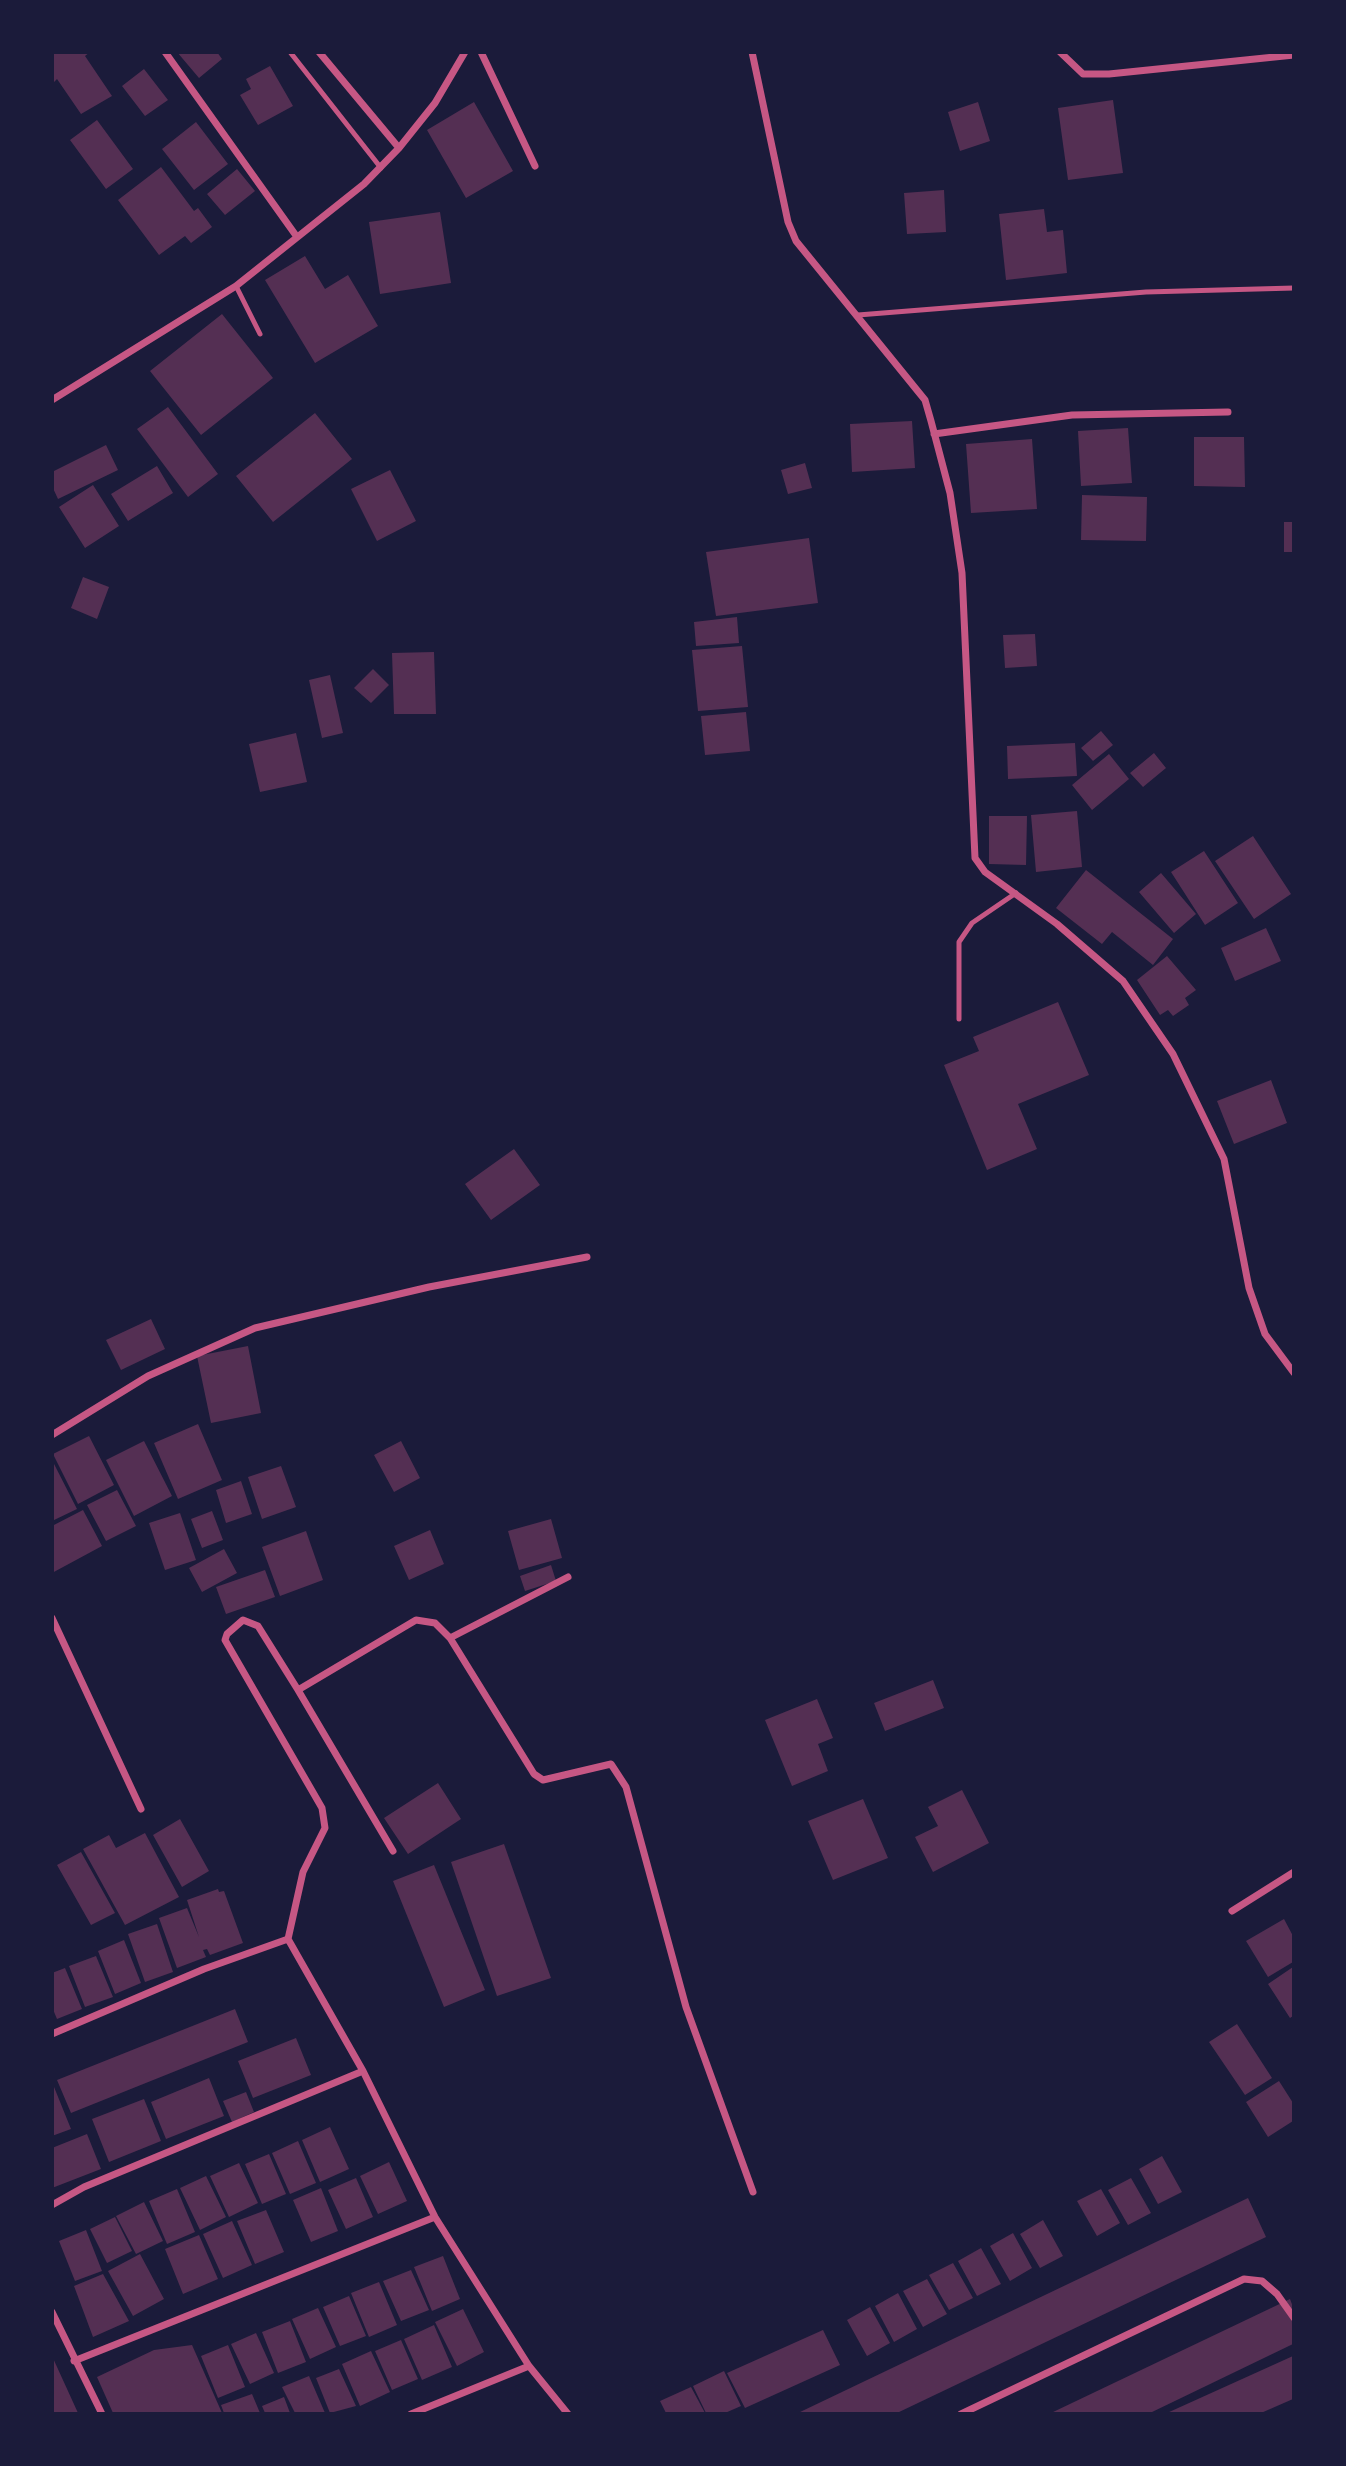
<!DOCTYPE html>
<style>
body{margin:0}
#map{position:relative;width:1346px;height:2466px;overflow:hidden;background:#1b1b3a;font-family:"Source Sans 3",sans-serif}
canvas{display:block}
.frame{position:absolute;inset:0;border:54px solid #1b1b3a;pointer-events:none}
</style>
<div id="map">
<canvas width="1346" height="2466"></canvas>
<div class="frame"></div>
</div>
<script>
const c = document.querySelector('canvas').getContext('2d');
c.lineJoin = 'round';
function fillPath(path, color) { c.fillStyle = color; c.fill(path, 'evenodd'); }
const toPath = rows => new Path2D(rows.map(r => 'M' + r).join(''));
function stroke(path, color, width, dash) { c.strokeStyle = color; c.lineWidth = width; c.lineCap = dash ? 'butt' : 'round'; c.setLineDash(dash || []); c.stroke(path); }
fillPath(toPath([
 [56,52,90,52,85,56,112,96,81,114,57,79,52,84,52,55],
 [177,52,217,52,222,59,199,78],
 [270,66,293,106,258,125,240,95,251,89,246,79],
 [144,69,168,100,145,116,122,86],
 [1113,100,1123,173,1068,180,1058,108],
 [474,102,513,171,466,198,427,130],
 [978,102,990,141,960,151,948,112],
 [97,120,133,169,106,189,70,140],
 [196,122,228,164,194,190,162,149],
 [161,167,194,211,198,208,212,227,191,243,185,236,159,255,118,200],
 [237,169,255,191,225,215,207,194],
 [944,190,946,232,907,234,904,193],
 [1044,209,1047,232,1063,230,1067,273,1006,280,999,214],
 [440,212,451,283,380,294,369,222],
 [305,256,325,289,348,275,378,326,315,363,265,280],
 [222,314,273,378,201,435,150,371],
 [168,407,218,474,188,497,137,429],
 [315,413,352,459,273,522,236,476],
 [912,421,915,468,852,472,850,424],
 [1128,428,1132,483,1081,486,1078,431],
 [1194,437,1244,437,1245,487,1194,486],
 [1032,439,1037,509,971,513,966,444],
 [106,445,118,470,58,499,52,486,52,472],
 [805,463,812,488,788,494,781,470],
 [157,466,173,493,128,521,111,494],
 [390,470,416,521,377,541,351,489],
 [93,485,119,526,85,548,59,507],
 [1082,495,1147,497,1146,541,1081,540],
 [1284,522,1293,522,1293,552,1284,552],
 [809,538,818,603,716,616,706,552],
 [83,577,109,587,97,619,71,608],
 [737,617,739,643,696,646,694,622],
 [1035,634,1037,666,1005,668,1003,635],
 [742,646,748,707,698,711,692,650],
 [434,652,436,714,394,714,392,653],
 [373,669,389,685,371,703,354,688],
 [330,675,343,733,322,738,309,680],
 [746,712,750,751,705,755,701,716],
 [1101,731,1113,745,1093,761,1081,748],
 [296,733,307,782,260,792,249,744],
 [1075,743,1077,776,1008,779,1007,746],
 [1154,753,1166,768,1143,787,1130,773],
 [1109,754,1129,779,1092,810,1072,785],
 [1077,811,1082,867,1036,872,1031,815],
 [989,816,1027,816,1026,865,989,864],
 [1253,836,1291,894,1254,919,1215,861],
 [1204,851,1238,903,1205,925,1171,872],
 [1086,870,1173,939,1153,965,1112,932,1102,944,1056,908],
 [1161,873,1196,914,1174,933,1139,892],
 [1266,928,1281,961,1235,981,1221,948],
 [1167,956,1196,990,1185,998,1189,1005,1173,1016,1168,1010,1160,1015,1137,980],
 [1058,1002,1089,1075,1018,1104,1037,1149,987,1170,944,1065,979,1051,973,1037],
 [1271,1080,1287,1123,1234,1144,1217,1101],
 [514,1149,540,1185,491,1220,465,1184],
 [151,1319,165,1349,121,1370,106,1340],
 [248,1346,261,1413,211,1423,197,1356],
 [198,1424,222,1480,178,1499,154,1443],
 [89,1436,114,1485,78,1504,53,1454],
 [144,1441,172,1496,134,1516,106,1460],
 [401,1441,420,1478,394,1492,374,1455],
 [52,1460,77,1509,52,1521],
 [281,1466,296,1507,262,1519,248,1477],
 [241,1481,252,1514,226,1523,216,1490],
 [117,1490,136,1526,106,1541,87,1505],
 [83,1510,102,1546,52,1573,52,1526],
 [212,1511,223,1540,202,1548,191,1519],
 [180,1513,196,1560,165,1570,149,1523],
 [551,1519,562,1558,519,1570,508,1531],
 [430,1530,444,1564,409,1580,394,1546],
 [306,1531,323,1580,280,1596,262,1547],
 [224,1549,237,1573,202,1592,189,1568],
 [551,1565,556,1581,525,1591,520,1576],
 [265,1570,275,1597,226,1614,216,1587],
 [933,1680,944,1708,885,1731,874,1703],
 [817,1699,833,1738,818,1744,828,1771,792,1786,765,1720],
 [438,1783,461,1819,408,1854,384,1818],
 [962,1790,989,1843,933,1872,915,1837,938,1826,928,1807],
 [863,1799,888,1858,833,1880,808,1821],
 [180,1819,209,1871,182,1887,153,1835],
 [145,1833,179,1897,125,1925,83,1849,109,1835,116,1848],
 [504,1844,551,1978,497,1996,451,1862],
 [81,1852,115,1913,91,1925,57,1865],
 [434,1865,485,1990,444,2007,393,1881],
 [218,1889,219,1892,224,1891,243,1943,210,1955,207,1949,203,1950,206,1957,177,1968,159,1918,187,1908,199,1937,187,1900],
 [1284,1919,1293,1936,1293,1962,1268,1977,1246,1941],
 [157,1924,173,1972,145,1982,128,1934],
 [124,1940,141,1983,115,1994,98,1951],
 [96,1956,113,1997,85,2007,69,1966],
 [1293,1967,1293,2016,1290,2018,1268,1984],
 [65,1968,82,2009,57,2019,52,2007,52,1973],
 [235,2009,248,2042,71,2113,57,2080],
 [1237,2024,1272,2078,1245,2095,1209,2042],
 [296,2038,311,2075,253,2098,238,2061],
 [209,2078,224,2116,166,2139,151,2102],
 [1279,2081,1293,2103,1293,2121,1268,2137,1246,2102],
 [52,2082,71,2129,52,2136],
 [246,2092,254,2112,232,2122,223,2101],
 [144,2099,161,2141,109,2162,92,2119],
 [330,2127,349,2169,320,2182,302,2140],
 [87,2134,101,2169,52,2188,52,2148],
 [298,2141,316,2183,290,2194,272,2153],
 [269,2154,286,2194,262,2204,245,2164],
 [1162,2156,1182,2192,1158,2204,1139,2169],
 [389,2162,407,2201,378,2214,360,2176],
 [239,2163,258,2203,229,2217,210,2176],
 [206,2176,226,2217,200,2230,180,2188],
 [356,2178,373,2217,346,2229,328,2190],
 [1131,2178,1151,2213,1128,2225,1108,2190],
 [321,2188,338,2231,311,2242,293,2200],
 [177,2189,195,2232,167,2244,149,2201],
 [1101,2189,1120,2223,1097,2236,1077,2201],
 [1248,2198,1266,2237,897,2413,798,2413],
 [144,2202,163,2241,136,2254,116,2216],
 [266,2210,284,2252,255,2264,237,2221],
 [115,2217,132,2251,107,2263,90,2229],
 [1043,2220,1063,2256,1040,2268,1020,2234],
 [232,2221,252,2265,223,2278,203,2234],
 [86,2230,102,2271,75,2281,59,2241],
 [1013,2233,1032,2268,1010,2281,990,2246],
 [199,2235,218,2279,183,2294,165,2249],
 [981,2248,1001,2284,977,2296,958,2261],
 [140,2254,164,2299,133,2316,108,2271],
 [443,2256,460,2299,432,2311,414,2267],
 [953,2263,973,2298,949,2310,929,2275],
 [411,2270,429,2310,401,2321,383,2281],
 [103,2274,129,2321,93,2337,74,2286],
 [927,2279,947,2314,923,2327,903,2291],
 [379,2282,397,2325,369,2337,351,2293],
 [898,2293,917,2329,894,2342,875,2306],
 [349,2296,366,2336,340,2346,323,2307],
 [1290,2299,1293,2307,1293,2344,1150,2413,1051,2413],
 [870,2307,890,2343,867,2356,847,2320],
 [318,2308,336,2347,310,2359,292,2319],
 [463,2309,484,2352,457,2366,435,2322],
 [290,2321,306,2362,278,2373,262,2332],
 [434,2325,452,2367,422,2380,404,2339],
 [823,2330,840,2365,745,2408,727,2373],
 [256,2333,274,2373,250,2384,231,2344],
 [401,2340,418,2379,392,2390,375,2351],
 [192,2345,222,2413,113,2413,97,2377,154,2350],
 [228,2345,245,2387,218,2398,201,2356],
 [371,2351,390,2392,360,2406,342,2364],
 [52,2356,78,2413,52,2413],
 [1293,2356,1293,2399,1261,2413,1167,2413],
 [339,2369,356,2406,330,2413,316,2378],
 [724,2371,741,2406,725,2413,706,2413,693,2386],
 [309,2376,325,2413,295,2413,282,2387],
 [691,2387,705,2413,666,2413,660,2401],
 [252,2394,260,2413,224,2413,221,2405],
 [284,2397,290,2413,265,2413,262,2406]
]), '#542f53');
stroke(toPath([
 [290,52,381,168],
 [236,286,260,334],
 [858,315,1146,292,1294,288],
 [959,1019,959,942,972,923,1016,893]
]), '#c65784', 5);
stroke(toPath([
 [165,52,297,237],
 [319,52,399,148],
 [481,52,535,166],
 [752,52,788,222,796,241,925,400,931,421,950,493,962,573,975,858,985,872,1057,924,1123,981,1173,1054,1224,1159,1249,1288,1265,1334,1294,1373],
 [1060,52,1083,74,1109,74,1294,55],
 [52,400,236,286,364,184,399,148,435,103,465,52],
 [934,434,1072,415,1228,412],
 [52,1435,148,1376,255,1328,429,1287,587,1257],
 [52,1618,141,1809],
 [450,1638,568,1577],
 [298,1690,393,1851],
 [1232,1911,1294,1872],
 [288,1939,303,1872,325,1828,322,1808,225,1640,227,1634,243,1620,258,1626,298,1690,416,1620,435,1623,450,1638,534,1774,543,1780,611,1764,626,1787,686,2007,753,2192],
 [52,2034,204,1969,288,1939,363,2071,435,2217,529,2366,568,2414],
 [52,2205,84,2187,363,2071],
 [52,2312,102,2414],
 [74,2361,435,2217],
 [411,2414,529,2366],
 [961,2414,1244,2279,1262,2281,1277,2294,1294,2318]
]), '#c65784', 7);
</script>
